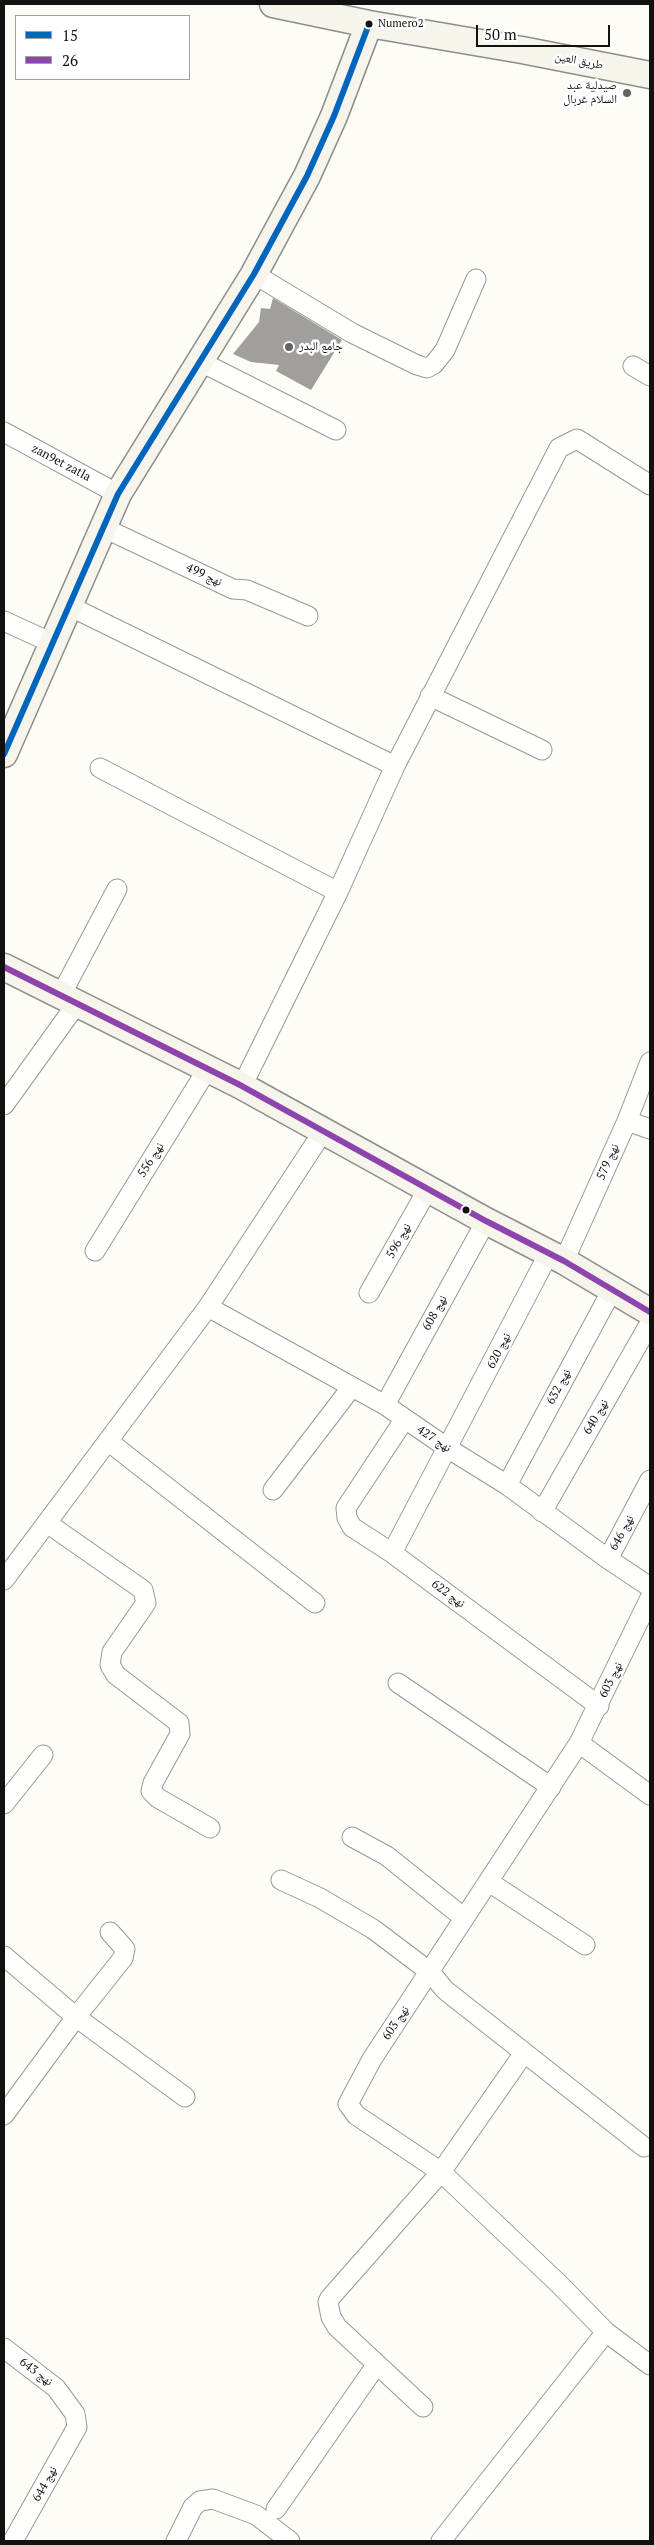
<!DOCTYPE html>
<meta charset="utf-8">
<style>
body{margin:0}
#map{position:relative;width:654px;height:2545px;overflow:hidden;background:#fdfcf7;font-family:"PT Serif",serif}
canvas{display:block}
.frame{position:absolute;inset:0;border:5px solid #111;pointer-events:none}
.legend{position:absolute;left:15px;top:15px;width:175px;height:65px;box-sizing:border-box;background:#fff;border:1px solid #a0a0a0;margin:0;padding:6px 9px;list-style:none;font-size:15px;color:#111}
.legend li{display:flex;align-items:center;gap:10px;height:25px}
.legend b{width:25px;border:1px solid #a0a0a0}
.scale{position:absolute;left:476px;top:25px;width:134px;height:22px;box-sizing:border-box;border:2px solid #111;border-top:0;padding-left:6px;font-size:15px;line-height:18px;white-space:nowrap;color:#111;-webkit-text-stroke:4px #fff;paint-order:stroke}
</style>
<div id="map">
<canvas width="654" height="2545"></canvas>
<div class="frame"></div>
<ul class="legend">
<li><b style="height:6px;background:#0065bd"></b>15</li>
<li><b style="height:6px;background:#8e44ad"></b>26</li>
</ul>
<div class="scale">50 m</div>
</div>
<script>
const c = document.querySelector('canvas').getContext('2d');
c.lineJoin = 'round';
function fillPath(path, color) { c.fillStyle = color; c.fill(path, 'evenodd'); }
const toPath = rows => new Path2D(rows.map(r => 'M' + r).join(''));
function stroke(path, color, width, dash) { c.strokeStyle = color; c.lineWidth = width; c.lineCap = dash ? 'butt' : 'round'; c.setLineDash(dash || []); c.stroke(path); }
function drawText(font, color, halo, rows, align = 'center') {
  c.font = font + ' "PT Serif","Noto Naskh Arabic",serif'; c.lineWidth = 5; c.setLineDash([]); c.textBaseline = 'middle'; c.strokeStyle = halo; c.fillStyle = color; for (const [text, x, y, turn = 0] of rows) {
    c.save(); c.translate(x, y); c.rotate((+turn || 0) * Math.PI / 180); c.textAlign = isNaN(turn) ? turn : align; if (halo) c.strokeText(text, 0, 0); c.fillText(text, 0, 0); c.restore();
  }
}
fillPath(toPath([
 [273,298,342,340,311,390,276,371,279,365,251,362,233,354,259,322,261,308,270,309]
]), '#a19f9c');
const street = toPath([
 [254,274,352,333,417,365,427,368,434,364,445,350,476,279],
 [199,361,336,430],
 [633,366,650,376],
 [4,432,118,494],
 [102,527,233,589,247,590,308,616],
 [67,605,395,766],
 [4,621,52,643],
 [430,696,542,750],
 [100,768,338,892],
 [61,995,117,889],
 [242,1086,338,892,395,766,559,448,577,439,650,485],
 [4,1105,78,1002],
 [627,1121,650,1129],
 [95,1251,208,1068],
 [549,1253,392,1553,599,1706],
 [564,1261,627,1121,650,1062],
 [369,1293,428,1189],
 [208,1307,385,1405,449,1449,507,1485,608,1559,650,1587],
 [385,1405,486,1221],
 [108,1441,315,1603],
 [507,1485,612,1290],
 [273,1490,351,1388],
 [542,1512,650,1323],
 [47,1523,143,1590,146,1603,112,1652,110,1665,116,1675,179,1723,180,1734,153,1783,151,1791,158,1798,210,1828],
 [392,1553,352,1527,347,1518,346,1508,404,1420],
 [608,1559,650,1480],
 [4,1580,208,1307,324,1130],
 [650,1598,579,1743,372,2059,348,2104,356,2115,441,2172,559,2284,606,2332,650,2365],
 [398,1683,551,1787],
 [579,1743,650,1795],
 [4,1804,43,1755],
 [352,1837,387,1856,464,1918],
 [281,1880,320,1898,373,1929,430,1972,445,1990,644,2147],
 [489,1882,585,1945],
 [4,1956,76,2017,185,2097],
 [4,2115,76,2017,123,1958,125,1949,110,1932],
 [4,2348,56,2388,75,2414,77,2427,13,2541],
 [423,2407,337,2327,331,2317,328,2302,330,2298,441,2172,524,2053],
 [276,2509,377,2364],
 [176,2541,193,2507,200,2501,213,2499,256,2515,290,2541],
 [441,2541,606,2332]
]);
const secondary = toPath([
 [273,4,369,24,522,50,650,75],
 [4,754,118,494,254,274,307,176,334,116,369,24],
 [4,967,242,1086,486,1221,564,1261,650,1312]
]);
stroke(street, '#979795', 21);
stroke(secondary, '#8e8d8b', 29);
stroke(street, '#fffffe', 19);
stroke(secondary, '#f6f4eb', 26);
stroke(toPath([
 [4,754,118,494,254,274,307,176,334,116,369,24]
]), '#0065bd', 6);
stroke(toPath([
 [4,967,242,1086,486,1221,564,1261,650,1312]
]), '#8e44ad', 6);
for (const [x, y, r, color] of [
 [369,24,4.5,"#111"],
 [627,93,5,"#646362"],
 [289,347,5,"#646362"],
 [466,1210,4.5,"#111"]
]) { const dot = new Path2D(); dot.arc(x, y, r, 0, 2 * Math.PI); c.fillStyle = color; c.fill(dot); stroke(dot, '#fff', 2); }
drawText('11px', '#111', '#fff', [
 ["Numero2",378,24]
], 'left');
drawText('12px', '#111', '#fff', [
 ["طريق العين",579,61,11],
 ["zan9et zatla",61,463,28],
 ["نهج 499",204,575,25],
 ["نهج 556",151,1160,-58],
 ["نهج 579",608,1162,-66],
 ["نهج 596",399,1241,-61],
 ["نهج 608",435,1313,-61],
 ["نهج 620",499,1351,-63],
 ["نهج 632",559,1387,-62],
 ["نهج 640",596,1417,-60],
 ["نهج 427",434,1439,33],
 ["نهج 646",622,1533,-62],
 ["نهج 622",448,1594,36],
 ["نهج 603",611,1680,-64],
 ["نهج 603",396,2023,-56],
 ["نهج 643",36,2372,37],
 ["نهج 644",45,2484,-61]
]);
drawText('12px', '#111', '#fff', [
 ["صيدلية عبد",617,86],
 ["السلام غربال",617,100],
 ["جامع البدر",299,347,"left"]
], 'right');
</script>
